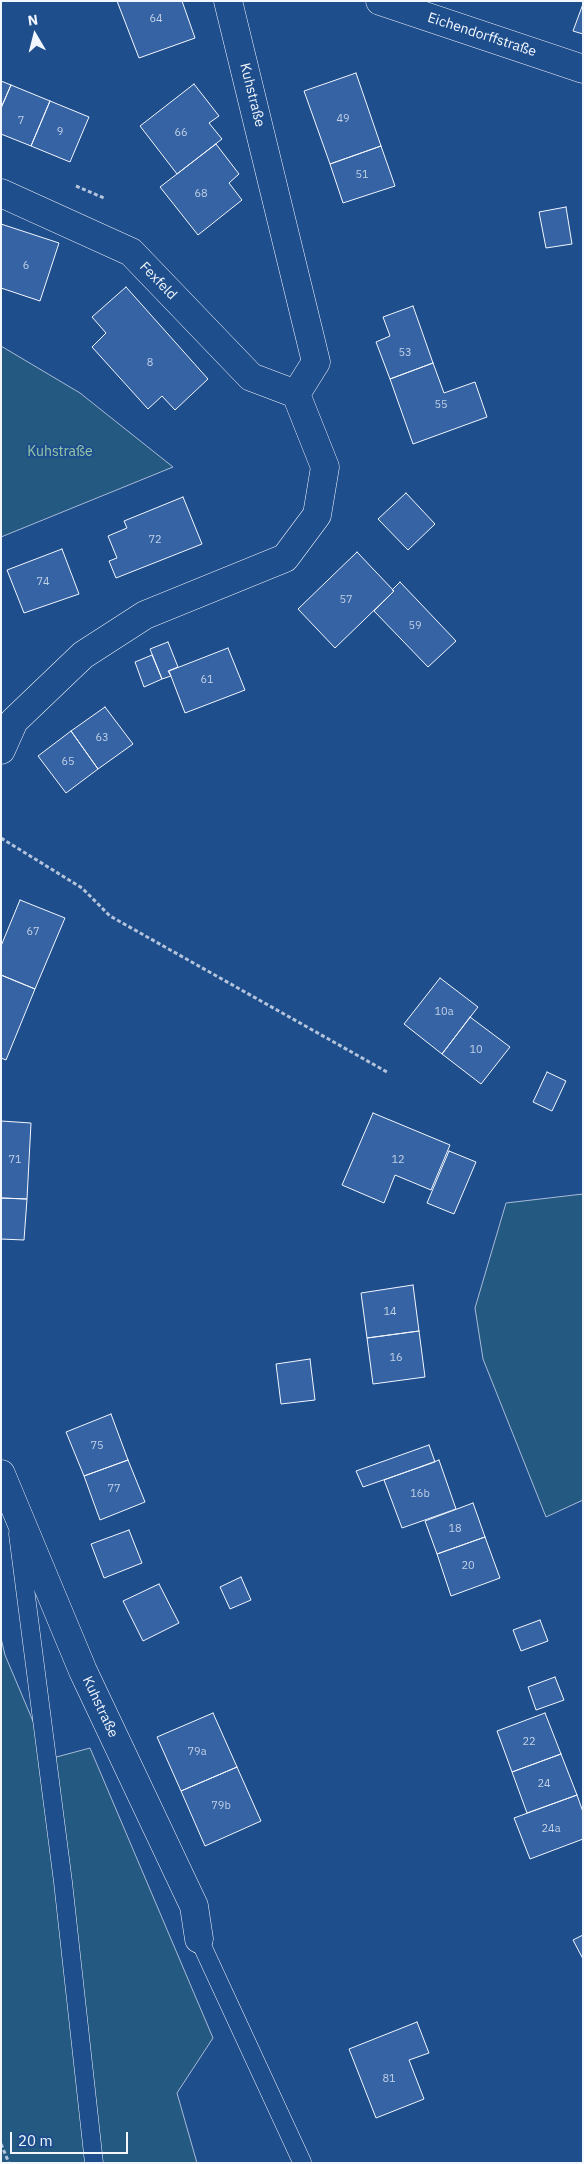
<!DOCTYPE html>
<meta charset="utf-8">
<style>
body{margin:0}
#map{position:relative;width:584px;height:2164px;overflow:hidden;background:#1f4e8c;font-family:"IBM Plex Sans",sans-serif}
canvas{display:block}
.frame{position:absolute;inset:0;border:2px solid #f2f6ff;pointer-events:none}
.north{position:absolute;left:10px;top:10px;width:50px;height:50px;-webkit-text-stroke:4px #1f4e8c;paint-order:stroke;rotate:352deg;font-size:14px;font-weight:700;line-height:20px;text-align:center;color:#f2f6ff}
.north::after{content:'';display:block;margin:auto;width:18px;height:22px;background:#f2f6ff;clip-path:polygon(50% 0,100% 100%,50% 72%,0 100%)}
.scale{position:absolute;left:10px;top:2132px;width:118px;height:22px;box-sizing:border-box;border:2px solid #f2f6ff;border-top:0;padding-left:6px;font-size:15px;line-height:18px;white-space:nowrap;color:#f2f6ff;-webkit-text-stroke:4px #1f4e8c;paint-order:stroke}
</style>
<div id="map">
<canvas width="584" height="2164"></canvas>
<div class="frame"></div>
<div class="north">N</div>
<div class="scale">20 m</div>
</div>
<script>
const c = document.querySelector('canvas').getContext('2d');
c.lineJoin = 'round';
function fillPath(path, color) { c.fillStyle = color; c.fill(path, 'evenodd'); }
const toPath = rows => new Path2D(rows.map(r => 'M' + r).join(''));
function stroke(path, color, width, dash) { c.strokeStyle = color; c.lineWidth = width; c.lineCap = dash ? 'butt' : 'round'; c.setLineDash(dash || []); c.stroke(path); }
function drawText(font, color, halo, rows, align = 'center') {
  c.font = font + ' "IBM Plex Sans",sans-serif'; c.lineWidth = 4; c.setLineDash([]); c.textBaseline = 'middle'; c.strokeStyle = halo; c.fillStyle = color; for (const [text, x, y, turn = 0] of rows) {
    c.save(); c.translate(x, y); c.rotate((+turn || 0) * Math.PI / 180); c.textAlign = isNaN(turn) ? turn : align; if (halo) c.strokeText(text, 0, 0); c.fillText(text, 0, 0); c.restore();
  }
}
const green = toPath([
 [1,346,80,393,173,467,1,537,1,346],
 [583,1194,583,1500,546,1517,483,1359,475,1308,506,1203,583,1194],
 [1,1638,5,1655,49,1759,90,1748,213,2038,177,2093,197,2163,1,2163,1,1638]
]);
fillPath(green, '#245a82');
stroke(green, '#a8bbd7', 1);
const building = toPath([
 [117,1,182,1,195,38,139,58,117,1],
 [583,4,583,34,573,31,583,4],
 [356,73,381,146,330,164,304,91,356,73],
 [1,81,11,85,1,108,1,81],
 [194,84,219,116,209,123,222,139,177,174,140,126,194,84],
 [11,85,50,101,31,146,1,134,1,108,11,85],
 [50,101,89,117,70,162,31,146,50,101],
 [216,144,239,174,229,183,242,200,198,235,160,187,216,144],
 [381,146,395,186,343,203,330,164,381,146],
 [566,207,572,244,546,248,539,212,566,207],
 [1,224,59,243,40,301,1,288,1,224],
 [126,287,208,379,175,410,162,396,148,409,92,347,106,333,92,317,126,287],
 [413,306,433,363,390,379,376,342,390,336,383,317,413,306],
 [433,363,444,393,475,382,487,417,413,444,390,379,433,363],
 [406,493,435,524,408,550,378,519,406,493],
 [183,497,202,544,116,578,109,561,117,558,108,536,127,528,124,521,183,497],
 [62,549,79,594,24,613,7,570,62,549],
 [357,552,394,591,335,648,298,609,357,552],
 [400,582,456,641,428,667,374,611,394,591,392,590,400,582],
 [168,642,178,667,168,671,171,676,162,679,150,649,168,642],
 [228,648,245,690,185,713,169,671,228,648],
 [152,655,162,679,144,687,135,662,152,655],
 [105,707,133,744,98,769,71,731,105,707],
 [71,731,98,769,66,793,38,756,71,731],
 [20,900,65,918,35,989,1,975,1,946,20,900],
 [1,975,35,989,6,1060,1,1058,1,975],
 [440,978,478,1007,442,1054,404,1024,440,978],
 [470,1017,510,1047,481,1084,442,1054,470,1017],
 [547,1072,566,1081,552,1111,533,1102,547,1072],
 [373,1113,450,1145,431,1190,395,1175,384,1203,342,1185,373,1113],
 [1,1121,31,1123,27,1199,1,1198,1,1121],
 [449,1151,476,1162,454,1214,427,1203,449,1151],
 [1,1198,27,1199,24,1240,1,1239,1,1198],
 [413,1285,419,1331,367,1338,361,1293,413,1285],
 [419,1331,425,1377,373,1384,367,1338,419,1331],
 [310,1359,315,1400,281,1404,276,1364,310,1359],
 [111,1414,128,1460,84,1476,66,1432,111,1414],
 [429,1445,435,1462,363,1487,356,1471,429,1445],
 [128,1460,145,1502,100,1520,84,1476,128,1460],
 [439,1460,456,1509,402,1528,384,1480,439,1460],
 [473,1503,485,1537,437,1554,425,1521,473,1503],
 [129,1530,142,1563,104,1578,91,1544,129,1530],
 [485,1537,500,1578,451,1596,437,1554,485,1537],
 [241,1577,251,1600,230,1609,220,1587,241,1577],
 [159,1584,179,1623,143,1641,123,1601,159,1584],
 [540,1620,548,1641,521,1651,513,1630,540,1620],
 [555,1677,564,1700,536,1710,528,1687,555,1677],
 [213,1713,237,1767,181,1791,157,1737,213,1713],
 [545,1713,561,1754,512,1772,497,1731,545,1713],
 [561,1754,577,1795,527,1813,512,1772,561,1754],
 [237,1767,261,1821,205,1846,181,1791,237,1767],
 [577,1795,583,1812,583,1839,530,1859,514,1818,577,1795],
 [583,1935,583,1959,573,1940,583,1935],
 [417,2022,429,2053,409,2060,424,2099,376,2118,349,2049,417,2022]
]);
fillPath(building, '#3563a3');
stroke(building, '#f2f6ff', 1);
const service = toPath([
 [18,1534,63,1882,94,2163],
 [199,1939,302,2162]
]);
const minor = toPath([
 [228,1,316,362,296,394],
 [380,1,583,69],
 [1,193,131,252,251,377,296,394],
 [1,750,14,721,83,655,145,615,285,558,317,515,325,467,296,394],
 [1,1474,83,1671,194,1906,199,1939]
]);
stroke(service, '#f2f6ff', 19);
stroke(minor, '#f2f6ff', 29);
stroke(toPath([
 [76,186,104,198],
 [1,838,82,888,110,916,387,1072],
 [1,2144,9,2163]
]), '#b3c4dc', 3, [4, 2.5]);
stroke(service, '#1f4e8c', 18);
stroke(minor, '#1f4e8c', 28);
drawText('11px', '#c3d1e8', null, [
 ["64",156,19],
 ["49",343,119],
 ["7",21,121],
 ["9",60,132],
 ["66",181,133],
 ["51",362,175],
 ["68",201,194],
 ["6",26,266],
 ["53",405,353],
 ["8",150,363],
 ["55",441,405],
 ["72",155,540],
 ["74",43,582],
 ["57",346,600],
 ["59",415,626],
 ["61",207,680],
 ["63",102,738],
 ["65",68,762],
 ["67",33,932],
 ["10a",444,1012],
 ["10",476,1050],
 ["71",15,1160],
 ["12",398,1160],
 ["14",390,1312],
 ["16",396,1358],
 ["75",97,1446],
 ["77",114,1489],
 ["16b",420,1494],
 ["18",455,1529],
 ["20",468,1566],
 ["22",529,1742],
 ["79a",197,1752],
 ["24",544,1784],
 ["79b",221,1806],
 ["24a",551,1829],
 ["81",389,2079]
]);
drawText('14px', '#f2f6ff', '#1f4e8c', [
 ["Eichendorffstraße",482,35,18],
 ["Kuhstraße",252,95,76],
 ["Fexfeld",158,281,46],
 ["Kuhstraße",100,1707,65]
]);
drawText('14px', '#97c8a6', '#1f4e8c', [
 ["Kuhstraße",60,452]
]);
</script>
